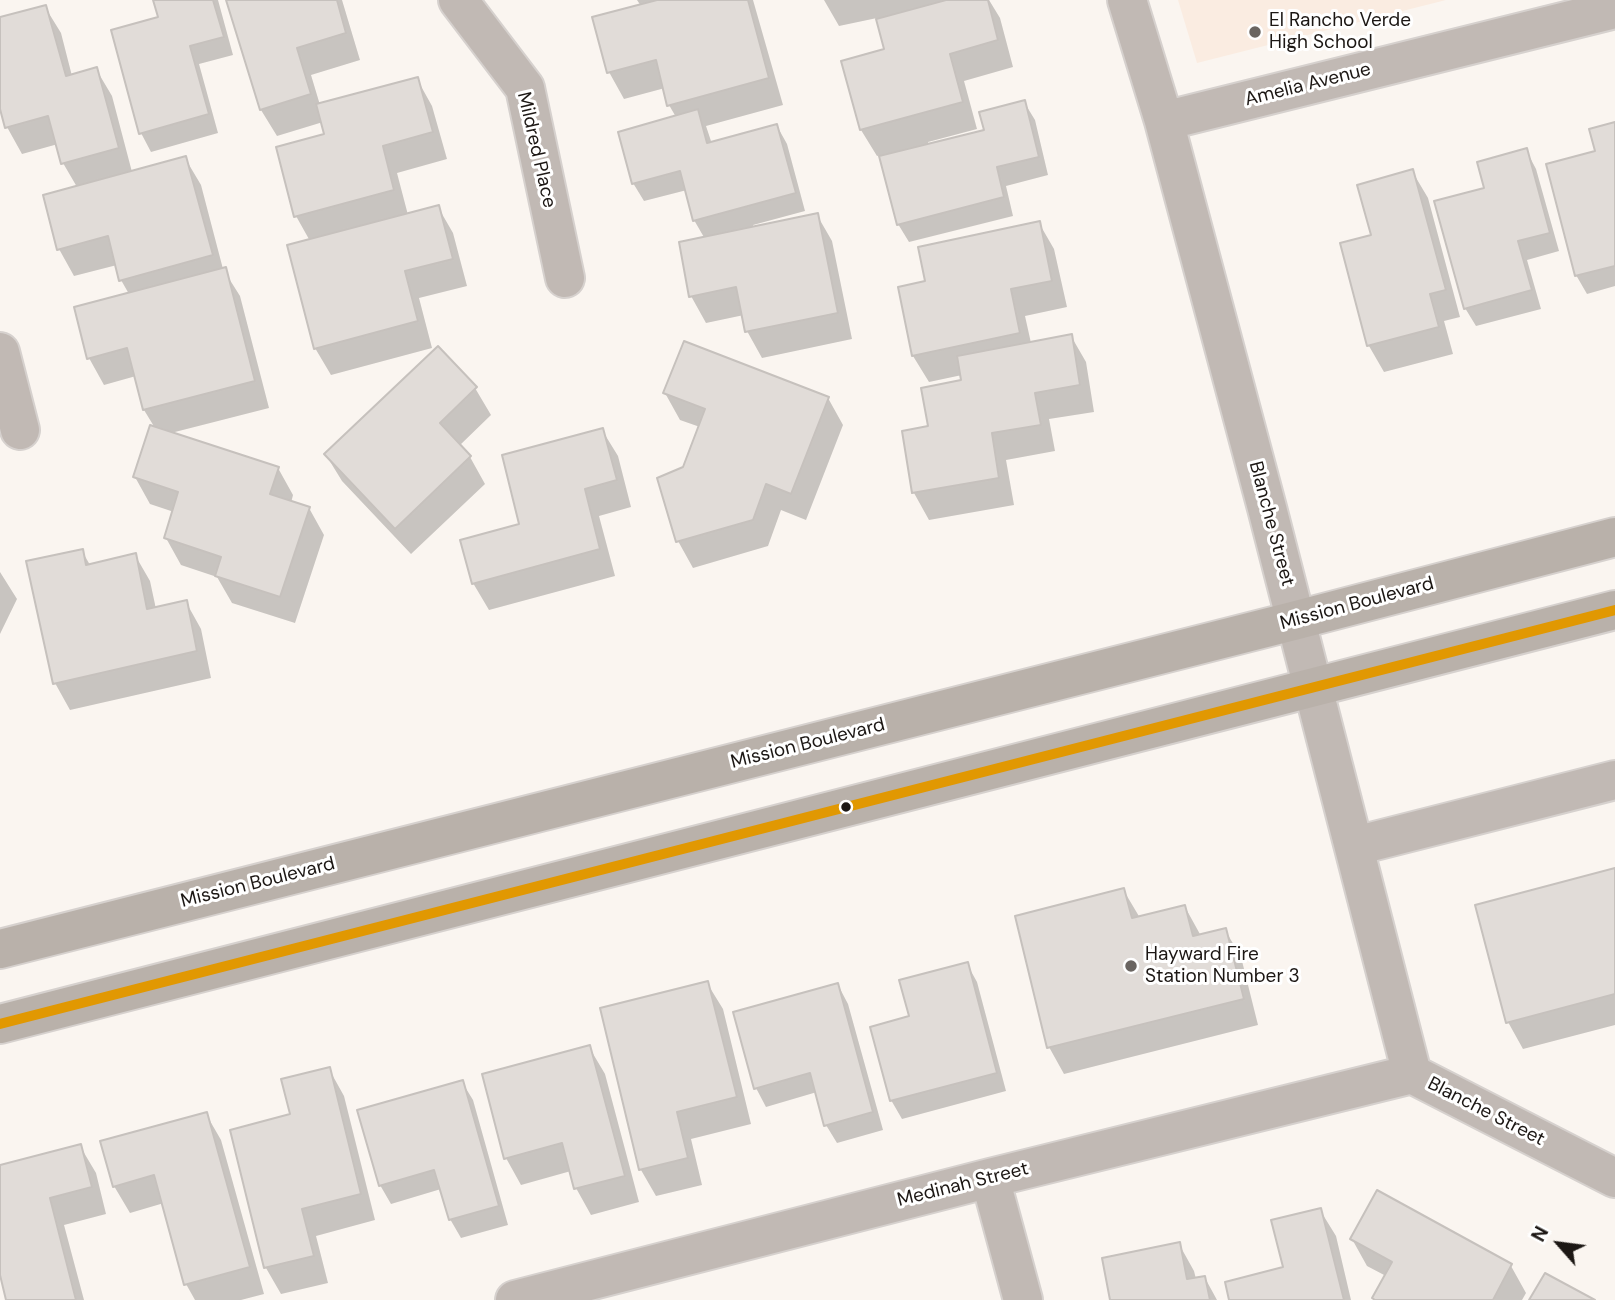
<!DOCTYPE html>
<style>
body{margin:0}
#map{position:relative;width:1615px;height:1300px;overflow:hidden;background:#faf5f0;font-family:"DM Sans",sans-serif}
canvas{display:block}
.north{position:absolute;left:1524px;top:1209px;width:70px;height:70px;-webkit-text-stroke:5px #fff;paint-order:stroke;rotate:298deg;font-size:19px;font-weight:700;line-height:28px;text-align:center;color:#1c1714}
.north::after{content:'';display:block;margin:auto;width:24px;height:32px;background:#1c1714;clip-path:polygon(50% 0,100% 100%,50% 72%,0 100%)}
</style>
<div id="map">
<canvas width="1615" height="1300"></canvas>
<div class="north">N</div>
</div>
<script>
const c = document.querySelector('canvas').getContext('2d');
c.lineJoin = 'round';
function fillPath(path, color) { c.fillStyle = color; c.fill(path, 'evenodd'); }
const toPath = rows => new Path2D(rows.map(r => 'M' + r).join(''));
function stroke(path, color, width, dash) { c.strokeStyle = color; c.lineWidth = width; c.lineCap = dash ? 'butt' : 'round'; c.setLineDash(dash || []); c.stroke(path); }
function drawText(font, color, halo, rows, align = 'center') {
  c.font = font + ' "DM Sans",sans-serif'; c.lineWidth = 6; c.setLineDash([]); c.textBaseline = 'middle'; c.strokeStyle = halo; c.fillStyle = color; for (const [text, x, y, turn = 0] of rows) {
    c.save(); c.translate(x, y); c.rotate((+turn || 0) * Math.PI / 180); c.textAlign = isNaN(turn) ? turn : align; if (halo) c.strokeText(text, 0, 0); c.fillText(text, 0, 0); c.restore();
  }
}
fillPath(toPath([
 [1178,0,1446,0,1197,63]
]), '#faece1');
fillPath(toPath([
 [155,0,218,0,233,55,199,64,218,133,151,152,141,133,160,18],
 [228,0,342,0,360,60,311,75,320,105,417,79,432,106,447,159,397,173,408,215,438,207,453,233,467,286,419,298,432,348,331,375,315,348,310,241,296,216,327,135,323,122,277,136,261,110],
 [637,0,753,0,783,105,706,126,712,144,777,126,787,144,805,211,753,225,754,228,817,215,832,241,852,339,762,358,747,331,744,315,706,323,691,296,705,239,694,220,687,190,644,201,633,183,676,117,669,105,665,88,624,99,609,72,641,6],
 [824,0,989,0,1000,18,1013,67,964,81,977,129,928,142,929,145,986,131,1024,102,1035,120,1048,175,1006,186,1013,216,909,242,898,224,881,155,877,156,861,130,843,62,886,51,877,18,839,26],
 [45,7,61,33,72,76,96,69,112,96,132,172,185,158,201,185,223,269,240,296,269,408,171,433,278,468,293,495,291,503,309,508,324,535,295,623,232,603,217,577,181,565,166,538,174,512,150,504,135,477,155,428,144,410,136,376,104,385,89,358,129,294,121,280,117,265,74,276,59,249,77,187,63,163,58,144,22,154,7,127,0,102,0,19],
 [1615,124,1615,286,1587,294,1576,275,1597,152],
 [1526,150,1536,169,1559,251,1527,260,1541,309,1476,326,1465,308,1486,189],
 [1412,171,1428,198,1460,317,1444,321,1453,354,1384,372,1369,346,1342,244,1373,236],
 [1039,223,1054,249,1067,307,1025,316,1031,343,1071,336,1086,362,1094,412,1049,419,1055,451,1006,460,1014,505,929,520,914,493,904,433,930,428,963,382,962,375,929,382,913,356,900,288,927,282],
 [475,388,491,415,459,446,470,457,485,484,411,554,342,481,326,455],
 [665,393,828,398,843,425,806,520,781,510,768,546,693,568,678,541,684,468,700,427,680,420],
 [602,430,618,456,631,507,599,516,615,576,489,610,473,583],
 [82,551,90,565,135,555,150,581,156,609,186,602,201,629,211,678,70,710,55,683],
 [0,572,17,599,0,634],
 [1615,870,1615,1025,1523,1049,1508,1022],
 [1124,891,1140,918,1185,907,1201,936,1225,930,1241,957,1258,1025,1064,1074,1049,1047],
 [967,964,977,982,1006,1091,902,1119,891,1100,911,1017],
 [707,983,723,1009,751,1124,691,1139,702,1185,656,1196,641,1170,602,1009],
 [838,985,848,1004,883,1130,837,1143,826,1125,817,1092,766,1107,756,1088],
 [589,1047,605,1074,639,1202,591,1215,576,1188,571,1171,521,1185,506,1158],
 [329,1069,344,1096,375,1220,316,1236,328,1283,281,1294,266,1268,232,1131,292,1116],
 [462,1082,473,1100,508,1225,461,1238,450,1219,441,1189,391,1204,380,1185],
 [206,1114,221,1140,264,1294,241,1300,195,1300,186,1284,164,1203,130,1213,114,1186],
 [80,1146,96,1173,106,1214,64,1225,84,1300,8,1300,0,1268,0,1167],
 [1320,1210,1336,1236,1351,1300,1231,1300,1285,1268],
 [1352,1239,1511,1266,1526,1293,1522,1300,1375,1300,1374,1298,1386,1276,1367,1266],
 [1179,1244,1194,1271,1196,1279,1205,1278,1217,1300,1112,1300]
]), '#0003');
const building = toPath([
 [153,0,213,0,224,37,190,46,209,114,139,134,111,30,158,17,153,0],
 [226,0,337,0,346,33,297,48,311,94,260,110,226,0],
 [657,0,748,0,769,78,667,106,656,60,607,73,592,17,657,0],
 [946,0,988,0,998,40,950,54,963,102,860,130,841,61,884,49,876,19,946,0],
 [46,5,66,76,97,67,119,148,61,164,48,116,5,128,0,109,0,17,46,5],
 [418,77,433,132,383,146,394,190,294,217,276,147,324,134,316,104,418,77],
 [1025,100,1039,157,997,167,1004,197,897,225,879,156,984,130,979,112,1025,100],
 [698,109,707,143,777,124,796,193,693,221,680,171,632,184,618,132,698,109],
 [1615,122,1615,266,1575,276,1546,164,1595,151,1589,129,1615,122],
 [1527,148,1550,233,1518,241,1532,290,1464,309,1434,201,1484,188,1477,162,1527,148],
 [186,156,213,255,119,281,108,236,57,250,43,195,186,156],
 [1413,169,1446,290,1430,294,1439,327,1367,346,1340,243,1371,235,1357,185,1413,169],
 [439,205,453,259,405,271,418,321,314,349,287,245,439,205],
 [818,213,838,313,745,332,736,287,689,297,679,242,818,213],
 [1040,221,1052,281,1011,289,1020,333,912,356,898,287,925,281,918,247,1040,221],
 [226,267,255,381,143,410,127,348,87,359,74,307,226,267],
 [1072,334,1080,385,1035,393,1041,425,992,433,999,478,912,493,902,431,928,426,921,388,961,380,957,356,1072,334],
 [684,341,829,397,791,494,766,484,753,520,676,542,657,478,683,467,705,409,663,393,684,341],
 [438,346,477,387,440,423,471,456,395,529,324,454,438,346],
 [150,425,279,467,270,494,310,507,280,597,215,576,221,557,164,538,178,492,133,477,150,425],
 [603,428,617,480,585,489,600,549,472,584,460,540,519,524,502,455,603,428],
 [83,549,86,565,136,553,147,609,187,600,197,651,53,684,26,561,83,549],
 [1615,868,1615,994,1506,1023,1475,905,1615,868],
 [1124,888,1132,918,1185,905,1193,936,1226,928,1244,999,1047,1048,1015,916,1124,888],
 [968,962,997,1073,890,1101,870,1027,909,1016,899,980,968,962],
 [708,981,737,1097,677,1112,688,1158,639,1170,600,1008,708,981],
 [838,983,873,1112,824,1126,810,1073,754,1089,733,1012,838,983],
 [590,1045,625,1176,574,1189,562,1143,504,1159,482,1074,590,1045],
 [330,1067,361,1194,302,1209,314,1256,264,1268,230,1130,290,1114,281,1079,330,1067],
 [463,1080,499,1206,449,1220,434,1170,379,1186,357,1110,463,1080],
 [207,1112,250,1267,184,1285,154,1175,113,1187,100,1141,207,1112],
 [81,1144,92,1187,50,1198,76,1300,6,1300,0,1275,0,1165,81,1144],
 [1377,1190,1512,1264,1493,1300,1375,1300,1372,1298,1392,1262,1350,1239,1377,1190],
 [1321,1208,1344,1300,1229,1300,1225,1282,1283,1267,1271,1220,1321,1208],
 [1180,1242,1187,1279,1205,1276,1210,1300,1110,1300,1102,1258,1180,1242],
 [1545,1273,1595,1300,1529,1300,1545,1273]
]);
fillPath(building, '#e1dcd8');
stroke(building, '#c6c1bd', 2);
const minor = toPath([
 [458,0,525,88,565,278],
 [1127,0,1164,121,1267,508,1412,1074,1615,1178],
 [1164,121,1615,9],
 [0,352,20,430],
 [1355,846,1615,780],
 [990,1178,1023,1300],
 [515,1300,990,1178,1412,1074]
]);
const major = toPath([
 [0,949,1297,620,1615,537],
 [0,1024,1615,610]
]);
stroke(minor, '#d6d1ce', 42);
stroke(major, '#d6d1ce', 42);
stroke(minor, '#c1b9b4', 38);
stroke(major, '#b9b1aa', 38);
stroke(toPath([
 [0,1024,1615,610]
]), '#e19802', 10);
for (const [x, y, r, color] of [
 [1255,32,7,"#6a6561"],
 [846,807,6,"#1c1714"],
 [1131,966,7,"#6a6561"]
]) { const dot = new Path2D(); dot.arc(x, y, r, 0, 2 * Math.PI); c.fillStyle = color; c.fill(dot); stroke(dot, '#fff', 2.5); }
drawText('19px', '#1c1714', '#fff', [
 ["El Rancho Verde",1269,21],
 ["High School",1269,43],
 ["Hayward Fire",1145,955],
 ["Station Number 3",1145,977]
], 'left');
drawText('19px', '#1c1714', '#fff', [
 ["Amelia Avenue",1308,85,-14],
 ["Mildred Place",536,150,77],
 ["Blanche Street",1271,524,75],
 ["Mission Boulevard",1357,604,-15],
 ["Mission Boulevard",808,744,-14],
 ["Mission Boulevard",258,883,-14],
 ["Blanche Street",1486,1112,27],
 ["Medinah Street",963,1185,-14]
]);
</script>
